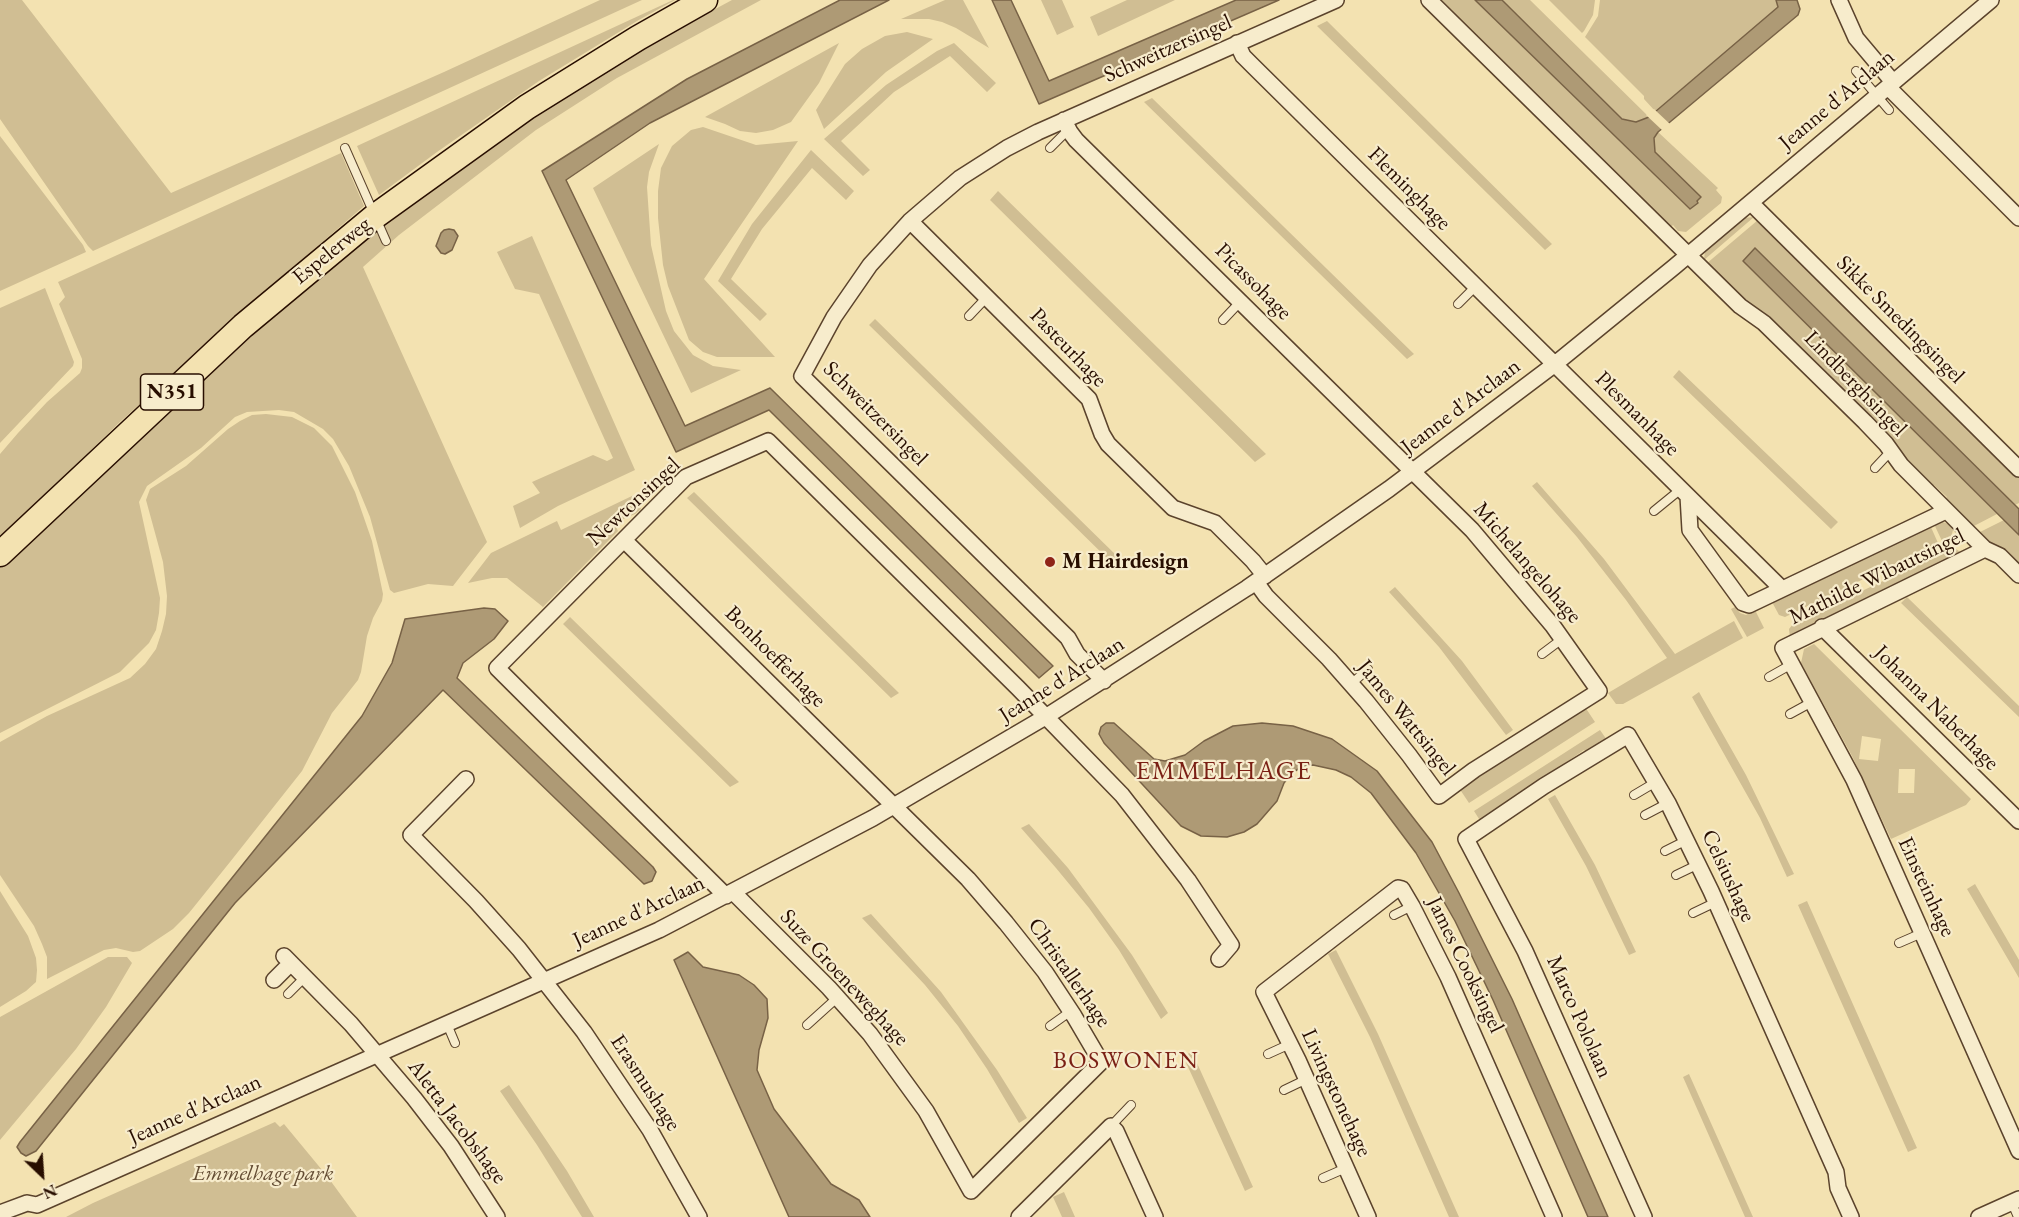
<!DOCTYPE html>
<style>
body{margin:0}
#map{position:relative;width:2019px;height:1217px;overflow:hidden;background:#f3e2b1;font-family:"EB Garamond",serif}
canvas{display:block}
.north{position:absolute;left:12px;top:1145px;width:60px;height:60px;-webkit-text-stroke:4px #f7eccc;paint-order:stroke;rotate:155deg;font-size:16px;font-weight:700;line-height:24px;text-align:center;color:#280e00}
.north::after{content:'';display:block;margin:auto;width:21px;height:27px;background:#280e00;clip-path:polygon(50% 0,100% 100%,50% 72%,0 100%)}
</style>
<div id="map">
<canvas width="2019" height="1217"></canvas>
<div class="north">N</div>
</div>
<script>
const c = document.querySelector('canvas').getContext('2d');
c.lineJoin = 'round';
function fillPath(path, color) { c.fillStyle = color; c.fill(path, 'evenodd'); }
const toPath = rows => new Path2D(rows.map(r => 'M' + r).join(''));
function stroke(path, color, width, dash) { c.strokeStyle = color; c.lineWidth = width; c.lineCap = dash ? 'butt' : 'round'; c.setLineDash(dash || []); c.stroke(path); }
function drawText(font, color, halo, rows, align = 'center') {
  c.font = font + ' "EB Garamond",serif'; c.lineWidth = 4.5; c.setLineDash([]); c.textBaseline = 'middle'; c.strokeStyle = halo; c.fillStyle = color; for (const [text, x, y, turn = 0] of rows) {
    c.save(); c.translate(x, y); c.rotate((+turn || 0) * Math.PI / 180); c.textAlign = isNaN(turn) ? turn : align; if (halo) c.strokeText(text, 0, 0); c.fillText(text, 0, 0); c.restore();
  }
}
fillPath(toPath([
 [0,0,22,0,171,193,444,72,600,0,642,0,93,251,88,246,0,119],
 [673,0,675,0,637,21,539,81,437,152,379,195,357,146],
 [732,0,761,0,617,78,536,130,399,235,363,267,487,542,453,586,428,584,394,593,390,590,370,517,349,466,333,439,323,429,294,412,279,410,247,412,235,417,201,448,147,486,139,502,160,598,159,613,156,630,149,643,120,672,0,733,0,567,141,433,252,335,411,203,505,134,630,55],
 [945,0,963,0,989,48,956,28,942,22,929,19,901,19],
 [1041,0,1062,0,1074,27,1057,35],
 [1127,0,1175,0,1098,36,1090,17],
 [1438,0,1475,0,1689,209,1701,197,1655,152,1654,138,1658,132,1718,188,1716,190,1722,197,1721,203,1686,232,1678,231,1673,225,1669,229],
 [1503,0,1530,0,1649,117,1636,122,1622,119],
 [1549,0,1595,0,1593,15,1584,31,1582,33],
 [1600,0,1776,0,1779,7,1655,111,1644,99,1644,96,1585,37,1598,16],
 [1327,21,1552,244,1545,250,1317,26],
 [907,32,933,39,886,72,824,129,816,110,845,64,862,49,885,36],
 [839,43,819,83,791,122,773,130,756,133,740,131,725,124,705,117],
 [954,43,996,83,987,92,950,56,894,92,841,141,870,170,863,176,824,139,886,85,937,51],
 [1152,98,1414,354,1407,359,1144,102],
 [703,127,756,145,798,141,704,279,775,357,717,357,703,352,689,340,668,286,663,265,658,218,658,191,661,168,672,146,691,130],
 [0,136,83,245,86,252,0,291],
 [659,144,649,172,647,187,651,245,666,311,674,331,693,355,713,366,741,370,691,393,593,188],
 [811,150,854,191,846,200,812,168,762,229,731,279,767,314,760,321,718,281,752,224],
 [341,153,364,206,282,277,121,421,0,538,0,454,18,433,47,402,80,373,82,368,82,359,59,304,65,297,58,282],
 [998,191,1266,454,1255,462,990,200],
 [1754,217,1704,260,1705,250,1743,218],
 [1758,220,2019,477,2019,503,2015,505,1755,249,1744,261,1997,514,1972,527,1945,500,1947,497,1934,485,1931,487,1706,264],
 [532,236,635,470,558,506,520,528,513,506,540,493,532,482,593,455,607,461,613,458,539,294,515,289,497,252],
 [45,288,74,362,73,366,0,443,0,308],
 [875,319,1119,558,1112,563,869,325],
 [1679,370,1838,522,1831,529,1673,377],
 [266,414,292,417,314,428,332,446,355,492,372,541,383,594,382,601,373,618,367,636,361,672,358,680,332,713,302,771,230,862,189,913,173,929,140,951,133,952,116,948,104,950,47,979,47,957,42,944,34,926,0,875,0,742,47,716,130,678,145,664,156,649,162,631,166,614,167,596,163,562,146,500,150,489,186,466,228,429,240,421,252,415],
 [1537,482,1604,559,1675,654,1734,621,1743,638,1623,704,1616,704,1608,693,1667,658,1626,600,1577,537,1532,486],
 [694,492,899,693,891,698,687,498],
 [634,495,641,509,635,514,614,523,618,531,543,607,507,578,492,578,468,583,491,553,557,521,561,530],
 [2004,520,2019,535,2019,566,1988,542,1978,533],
 [1940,521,1951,525,1953,530,1951,537,1942,541,1934,524],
 [1930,525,1938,543,1785,617,1779,615,1772,602],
 [1954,547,1961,553,1790,638,1789,629,1793,624],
 [1395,587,1462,661,1513,730,1506,735,1439,647,1389,592],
 [1907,597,2019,706,2019,717,1901,603],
 [1735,607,1740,613,1746,615,1755,610,1764,628,1747,637,1731,609],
 [570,617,739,782,730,787,563,624],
 [1814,644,1971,799,1966,805,1891,839,1852,756,1801,663,1804,649],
 [1862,736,1881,739,1878,761,1859,759],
 [1899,769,1915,769,1914,793,1898,793],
 [1699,692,1746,775,1794,874,1787,877,1760,818,1692,697],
 [1585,707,1595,722,1469,803,1459,788],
 [1600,730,1607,740,1587,753,1584,750,1565,763,1566,765,1481,822,1474,811],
 [1555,795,1595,865,1636,952,1629,955,1586,866,1548,799],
 [1029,824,1068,868,1132,955,1168,1013,1161,1019,1119,950,1089,908,1056,868,1021,828],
 [1975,884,2019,960,2019,978,1967,889],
 [0,891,28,936,36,958,37,970,36,982,26,991,0,1007],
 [1807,901,1917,1148,1908,1152,1798,905],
 [871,914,941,992,997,1070,1027,1118,1019,1123,987,1069,958,1026,925,985,862,918],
 [1336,950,1378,1034,1459,1217,1449,1217,1370,1037,1328,954],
 [108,957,127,957,132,963,106,1007,76,1049,0,1140,0,1017],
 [1192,1052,1253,1187,1245,1191,1183,1056],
 [1689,1074,1753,1217,1745,1217,1683,1077],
 [509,1085,567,1171,594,1217,582,1217,537,1145,500,1091],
 [275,1122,280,1127,284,1124,327,1176,357,1217,66,1217,93,1203],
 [1064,1192,1075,1217,1062,1217,1053,1197]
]), '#d0be93');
const water = toPath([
 [840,0,889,0,650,123,566,180,685,426,770,388,1053,666,1039,678,769,410,676,452,542,171,687,79,840,0],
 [992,0,1011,0,1049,81,1236,0,1279,0,1039,104,992,0],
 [1475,0,1502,0,1622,119,1636,122,1649,117,1778,7,1776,0,1797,0,1800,9,1798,15,1658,132,1654,138,1655,152,1701,197,1697,201,1698,203,1690,209,1475,0],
 [449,229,454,230,458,236,452,250,445,254,441,253,436,246,441,233,444,230,449,229],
 [1755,248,2019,509,2019,535,1743,261,1755,248],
 [484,608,495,609,508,621,494,639,463,663,457,678,653,867,656,872,652,881,644,884,443,690,235,903,36,1151,26,1156,21,1153,17,1147,20,1142,362,716,392,663,405,619,484,608],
 [1106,723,1114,723,1154,759,1165,761,1185,755,1204,741,1233,726,1262,723,1293,726,1332,739,1377,771,1432,842,1459,893,1512,999,1608,1217,1588,1217,1493,1000,1455,921,1416,853,1371,793,1351,777,1336,770,1313,765,1303,766,1292,773,1284,783,1277,801,1257,824,1244,832,1227,837,1201,836,1181,826,1104,743,1099,734,1101,727,1106,723],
 [688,952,703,967,739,975,754,985,767,999,768,1018,759,1050,757,1070,774,1109,831,1184,859,1200,870,1217,789,1217,674,960,688,952]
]);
fillPath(water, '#ae9a75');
stroke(water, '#786246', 1.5);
fillPath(toPath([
 [1654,109,1671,125,1663,131,1646,115]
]), '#f3e2b1');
const lane = toPath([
 [1856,71,1889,110],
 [345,148,386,241],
 [1050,148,1068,130],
 [1458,304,1476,286],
 [969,316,987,297],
 [1223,320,1241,301],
 [1875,468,1891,451],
 [1654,511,1681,489],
 [1542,654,1562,639],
 [1769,677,1792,664],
 [1351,684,1368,669],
 [1790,714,1812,702],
 [1634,795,1656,782],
 [1645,815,1668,803],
 [1665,851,1687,840],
 [1676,875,1699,864],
 [1693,913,1716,902],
 [1394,915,1412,906],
 [1899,943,1922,933],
 [288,994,305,977],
 [447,1024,455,1043],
 [807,1025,838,997],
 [1050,1026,1071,1011],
 [1268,1054,1290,1044],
 [1284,1090,1307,1079],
 [1111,1126,1131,1105],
 [1323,1178,1346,1168],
 [2012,1203,2018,1217]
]);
const street = toPath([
 [1429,0,1740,306,1764,323,1865,422,1886,444,1901,465,1985,549],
 [1839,0,1856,38,1893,82],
 [1237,43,1243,56,1253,66,1782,589],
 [1888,87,2019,218],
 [1064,120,1070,132,1076,140,1472,530,1553,626,1599,691,1474,770,1439,796,1409,755,1366,701,1329,659,1266,596,1256,582],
 [1751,203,2019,469],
 [910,221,1089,399,1102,434,1108,444,1173,508,1215,523,1253,561,1265,576],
 [1688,496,1690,530,1743,603,1749,605,1946,511],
 [624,540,968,879,1006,923,1045,972,1074,1016,1101,1062,971,1191,926,1111,870,1034,829,988,733,892],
 [2019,575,2000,556,1985,549,1783,648,1854,780,2019,1151],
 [1822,627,2019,821],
 [1104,681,1077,654,1068,638,802,376,834,317,870,265,910,221,960,178,1007,148,1038,132,1336,0],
 [466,779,411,835,476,901,519,949,584,1032,650,1130,699,1217],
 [726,896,497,668,686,477,768,441,1018,688,1122,795,1188,880,1231,945,1219,959],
 [284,956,351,1024,414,1098,451,1146,497,1217],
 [274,980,291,963],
 [0,1213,27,1203,37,1205,659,930,873,818,1047,716,1247,588,1389,489,1482,419,1555,364,1674,267,1991,0],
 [1019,1217,1111,1126,1116,1131,1155,1217],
 [1368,1217,1298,1060,1264,992,1398,888,1402,889,1412,906,1448,977,1554,1217],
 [1644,1217,1525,951,1466,839,1544,786,1628,735,1668,803,1711,891,1836,1172,1838,1188,1851,1217],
 [1979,1217,2019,1199]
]);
const primary = toPath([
 [0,554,243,326,374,217,527,107,638,38,705,0]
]);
stroke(lane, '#5b432c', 10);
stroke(street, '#5b432c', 18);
stroke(primary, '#280e00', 27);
stroke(lane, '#f7eccc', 8);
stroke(street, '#f7eccc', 15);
stroke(primary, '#f3e2b1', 24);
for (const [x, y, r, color] of [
 [1050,562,6,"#8f2418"]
]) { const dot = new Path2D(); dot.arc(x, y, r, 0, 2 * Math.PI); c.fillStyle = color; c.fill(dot); stroke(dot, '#f7eccc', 2); }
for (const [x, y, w] of [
 [172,392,63]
]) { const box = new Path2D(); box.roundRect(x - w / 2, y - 18, w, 36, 4.5); c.fillStyle = '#f7eccc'; c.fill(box); stroke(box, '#280e00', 1.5); }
drawText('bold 21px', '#280e00', null, [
 ["N351",172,392]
]);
drawText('22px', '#280e00', '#f7eccc', [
 ["Schweitzersingel",1168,49,-24],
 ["Jeanne d'Arclaan",1837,100,-40],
 ["Fleminghage",1409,189,45],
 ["Espelerweg",332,251,-39],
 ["Picassohage",1253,282,45],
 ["Sikke Smedingsingel",1900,320,45],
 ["Pasteurhage",1068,348,46],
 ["Lindberghsingel",1855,384,46],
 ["Jeanne d'Arclaan",1461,407,-37],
 ["Schweitzersingel",875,414,45],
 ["Plesmanhage",1637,414,45],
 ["Newtonsingel",634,502,-43],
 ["Michelangelohage",1527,563,49],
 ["Mathilde Wibautsingel",1877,577,-26],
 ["Bonhoefferhage",775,657,45],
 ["Jeanne d'Arclaan",1062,680,-32],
 ["Johanna Naberhage",1936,708,45],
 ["James Wattsingel",1406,718,51],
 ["Celsiushage",1728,876,65],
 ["Einsteinhage",1926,887,65],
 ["Jeanne d'Arclaan",639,912,-25],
 ["James Cooksingel",1465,965,64],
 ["Christallerhage",1069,973,55],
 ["Suze Groeneweghage",844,978,47],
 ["Marco Pololaan",1579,1017,66],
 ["Erasmushage",645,1083,57],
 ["Livingstonehage",1336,1093,65],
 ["Jeanne d'Arclaan",195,1110,-24],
 ["Aletta Jacobshage",457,1122,53]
]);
drawText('bold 22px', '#280e00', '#f7eccc', [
 ["M Hairdesign",1062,562]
], 'left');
drawText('italic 22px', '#634c33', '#f7eccc', [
 ["Emmelhage park",263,1174]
]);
c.letterSpacing = '1.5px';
drawText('24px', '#7a1f14', '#f7eccc', [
 ["BOSWONEN",1126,1061]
]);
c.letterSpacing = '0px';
c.letterSpacing = '1.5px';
drawText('26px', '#7a1f14', '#f7eccc', [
 ["EMMELHAGE",1224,772]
]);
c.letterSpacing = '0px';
</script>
